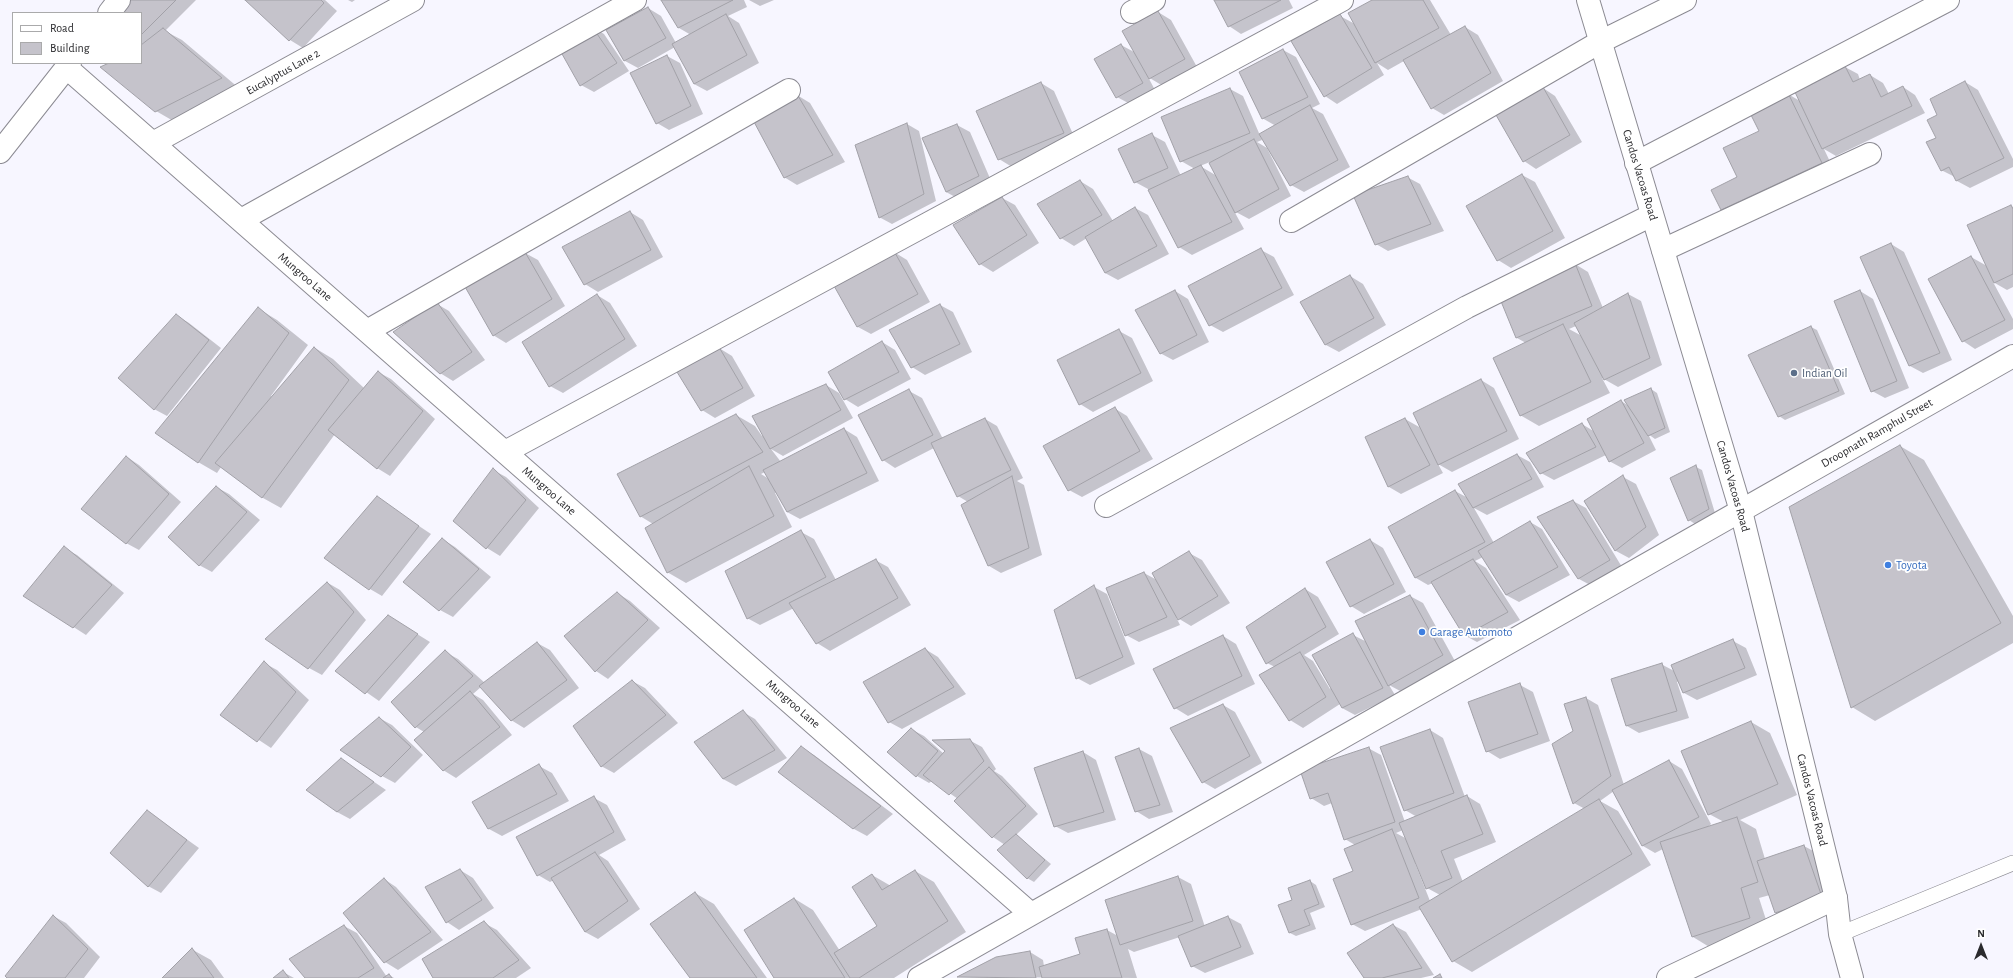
<!DOCTYPE html>
<style>
body{margin:0}
#map{position:relative;width:2013px;height:978px;overflow:hidden;background:#f7f6ff;font-family:"Alegreya Sans",sans-serif}
canvas{display:block}
.legend{position:absolute;left:12px;top:12px;width:130px;height:52px;box-sizing:border-box;background:#fff;border:1px solid #aaaaab;margin:0;padding:5px 7px;list-style:none;font-size:12px;color:#2a2a2d}
.legend li{display:flex;align-items:center;gap:8px;height:20px}
.legend b{width:20px;border:1px solid #aaaaab}
.north{position:absolute;left:1961px;top:926px;width:40px;height:40px;-webkit-text-stroke:3px #fff;paint-order:stroke;rotate:0deg;font-size:11px;font-weight:700;line-height:16px;text-align:center;color:#2a2a2d}
.north::after{content:'';display:block;margin:auto;width:14px;height:18px;background:#2a2a2d;clip-path:polygon(50% 0,100% 100%,50% 72%,0 100%)}
</style>
<div id="map">
<canvas width="2013" height="978"></canvas>
<ul class="legend">
<li><b style="height:5px;background:#fff"></b>Road</li>
<li><b style="height:11px;background:#c5c3cb"></b>Building</li>
</ul>
<div class="north">N</div>
</div>
<script>
const c = document.querySelector('canvas').getContext('2d');
c.lineJoin = 'round';
function fillPath(path, color) { c.fillStyle = color; c.fill(path, 'evenodd'); }
const toPath = rows => new Path2D(rows.map(r => 'M' + r).join(''));
function stroke(path, color, width, dash) { c.strokeStyle = color; c.lineWidth = width; c.lineCap = dash ? 'butt' : 'round'; c.setLineDash(dash || []); c.stroke(path); }
function drawText(font, color, halo, rows, align = 'center') {
  c.font = font + ' "Alegreya Sans",sans-serif'; c.lineWidth = 3.5; c.setLineDash([]); c.textBaseline = 'middle'; c.strokeStyle = halo; c.fillStyle = color; for (const [text, x, y, turn = 0] of rows) {
    c.save(); c.translate(x, y); c.rotate((+turn || 0) * Math.PI / 180); c.textAlign = isNaN(turn) ? turn : align; if (halo) c.strokeText(text, 0, 0); c.fillText(text, 0, 0); c.restore();
  }
}
fillPath(toPath([
 [126,0,196,0,165,31,182,40,240,89,175,122,156,111,111,63,141,63,141,13],
 [247,0,325,0,337,11,303,48,290,40],
 [348,0,355,0,352,2],
 [662,0,744,0,747,7,728,16,739,23,759,63,707,91,694,84,675,47,638,68,625,61,608,30,648,8,661,16,676,43,691,35,679,28],
 [749,0,774,0,760,6],
 [1216,0,1289,0,1293,8,1241,34,1229,26],
 [1375,0,1430,0,1451,35,1465,27,1478,35,1503,81,1444,115,1432,108,1404,61,1388,70,1377,63,1384,75,1337,104,1325,96,1340,16,1355,24],
 [1158,12,1171,20,1197,67,1163,86,1148,77,1155,90,1130,104,1117,97,1121,45,1136,53],
 [591,26,604,34,629,71,594,92,581,85],
 [1283,50,1296,57,1320,104,1312,108,1323,114,1350,167,1304,192,1291,185,1276,126,1262,118],
 [667,56,680,63,703,114,669,130,657,123],
 [1845,67,1858,74,1860,80,1870,75,1883,83,1889,94,1903,87,1915,95,1925,113,1836,156,1824,149,1834,170,1734,217,1722,209,1761,132,1788,94,1800,101],
 [1965,82,1978,90,2013,159,2013,167,1970,188,1957,181,1955,177,1941,170,1937,138,1939,115],
 [1041,83,1054,91,1076,141,1012,167,999,159],
 [1543,88,1555,96,1582,142,1536,169,1524,161],
 [1230,89,1243,96,1262,140,1257,142,1267,148,1291,196,1249,219,1234,211,1244,229,1192,255,1179,247,1148,189,1135,182,1152,135,1165,142,1181,176,1195,169,1181,161],
 [1210,162,1217,176,1200,166],
 [797,95,810,103,845,162,797,185,784,177],
 [907,124,919,131,936,201,892,224,879,217],
 [957,125,970,132,992,183,959,199,946,192],
 [1522,175,1535,182,1565,238,1511,268,1498,260,1468,206],
 [1407,177,1420,184,1444,231,1388,251,1376,244],
 [1080,181,1093,189,1113,221,1135,208,1148,215,1169,254,1118,280,1105,273,1087,238,1074,246,1061,238],
 [1002,198,1015,205,1039,243,993,272,980,264],
 [2011,206,2013,207,2013,287,2007,290,1993,282,2013,319,2013,329,1975,349,1963,341,1971,257,1987,266],
 [630,212,643,220,663,257,598,292,585,284],
 [1891,244,1904,252,1952,360,1923,373,1910,366],
 [1261,250,1274,257,1294,295,1223,332,1210,325],
 [894,252,907,260,930,302,871,334,858,327,835,284],
 [525,253,538,260,565,306,506,343,493,335],
 [1575,264,1588,272,1603,308,1628,294,1641,301,1662,365,1618,387,1602,378,1610,393,1539,426,1520,415,1526,343,1517,338],
 [1576,326,1582,336,1569,329],
 [1350,276,1363,284,1386,325,1339,352,1326,345,1302,303],
 [1175,291,1188,299,1209,342,1173,360,1160,353],
 [1860,291,1873,299,1909,388,1885,398,1872,391],
 [597,295,610,303,637,346,563,393,550,386],
 [437,304,449,311,485,360,453,381,440,373],
 [940,305,953,312,972,352,925,375,912,367],
 [259,309,277,320,308,345,271,396,272,397,315,348,333,359,364,388,378,372,391,379,435,419,390,476,377,468,335,434,281,508,263,498,221,467,217,473,198,462],
 [176,315,189,323,221,348,167,416,154,409],
 [1811,327,1817,330,1845,394,1785,420,1779,416],
 [1119,331,1132,338,1153,381,1093,412,1080,404],
 [882,342,895,350,911,379,858,407,845,399],
 [719,348,732,356,755,396,715,418,702,410],
 [1481,380,1494,388,1519,439,1452,472,1438,464,1443,473,1401,494,1389,487,1366,438,1405,419,1421,428],
 [826,385,839,393,853,418,783,456,771,449,781,462,844,429,857,437,879,481,800,519,787,512,777,492,775,493,792,527,686,583,667,572,653,524,640,516,736,415,755,426,762,436],
 [765,472,769,479,761,474],
 [1651,389,1657,393,1670,432,1655,439,1648,434,1656,450,1622,468,1609,461,1606,455,1554,480,1541,473,1582,424,1595,432,1621,401,1629,406],
 [909,391,922,398,943,439,985,419,997,426,1023,478,1017,481,1024,485,1042,555,1001,573,989,566,968,502,958,496,934,448,895,468,883,460],
 [1114,408,1127,416,1153,459,1082,497,1069,490],
 [1900,446,1924,460,2013,616,2013,643,1875,721,1852,707],
 [1517,455,1530,462,1544,487,1487,515,1474,508,1494,543,1530,522,1542,529,1570,575,1519,602,1506,595,1483,557,1475,561,1486,568,1520,620,1477,642,1464,635,1433,583,1428,585,1416,578,1455,491,1468,498],
 [127,457,139,465,181,502,139,550,126,543],
 [1696,467,1702,470,1715,513,1695,524,1689,520],
 [493,470,506,477,539,508,500,556,487,548,454,521],
 [1623,477,1636,484,1659,535,1629,558,1616,551,1585,501],
 [216,487,229,494,260,520,212,572,199,565],
 [377,498,431,534,382,596,370,589],
 [1573,501,1586,508,1622,567,1592,586,1579,579,1538,517],
 [801,532,814,539,836,580,875,560,888,567,911,605,830,651,817,643,794,608,760,625,747,618],
 [442,539,455,547,491,577,453,617,440,610],
 [1370,540,1383,548,1406,592,1364,614,1351,606],
 [64,548,77,555,124,593,86,635,25,596],
 [1189,553,1202,560,1230,603,1191,626,1176,617,1180,625,1139,642,1126,635,1144,573,1157,580],
 [328,583,340,590,366,620,322,675,309,668],
 [1094,587,1107,594,1135,664,1090,685,1077,678],
 [1305,589,1318,597,1339,634,1304,655,1313,661,1330,689,1353,635,1367,642,1410,596,1423,603,1456,663,1402,692,1389,685,1395,695,1355,715,1342,708,1340,704,1303,728,1290,720,1275,667,1267,663],
 [617,593,630,601,660,628,608,679,596,671],
 [401,624,430,642,379,701,336,671],
 [1223,636,1236,644,1255,684,1188,716,1175,708],
 [1733,641,1746,648,1757,675,1697,700,1684,693,1679,681,1677,682,1689,718,1639,733,1627,726,1661,664,1676,672],
 [537,643,550,650,579,688,524,728,511,720,481,687,473,694,483,700,512,735,456,778,443,770,424,732,416,727,445,652,458,659,485,683],
 [925,649,938,657,966,694,902,729,889,722],
 [264,663,277,670,309,700,271,748,221,715],
 [632,681,645,688,678,723,614,773,601,766],
 [1520,685,1533,692,1550,741,1500,759,1487,751],
 [1586,698,1598,705,1624,785,1669,761,1682,769,1711,824,1707,828,1724,822,1709,814,1751,722,1770,733,1797,795,1740,820,1756,829,1765,859,1804,846,1817,853,1834,904,1789,920,1776,912,1770,895,1759,898,1769,929,1711,948,1693,937,1663,849,1655,853,1643,846,1614,791,1600,801,1618,811,1651,865,1472,972,1453,961,1422,909,1365,931,1352,924,1355,845,1345,839,1332,803,1324,806,1311,798,1368,748,1381,755,1405,822,1417,817,1405,810,1430,730,1443,738,1465,797,1467,796,1480,804,1496,842,1454,859,1463,882,1585,809,1574,803,1574,731],
 [1403,830,1407,839,1396,833],
 [1416,862,1427,888,1440,895,1430,901,1415,863],
 [1223,705,1235,712,1262,763,1215,789,1203,782],
 [743,712,755,719,787,758,736,786,723,779],
 [379,718,392,725,423,755,395,783,382,776],
 [911,729,924,736,944,754,969,740,982,747,996,769,994,771,1002,776,1038,814,1016,835,1051,864,1034,882,1027,878,1005,845,993,837,958,799,932,781,929,783,917,776],
 [801,748,814,755,893,814,867,836,854,829,779,771],
 [1139,749,1152,756,1173,812,1149,819,1136,811],
 [1083,752,1096,760,1116,820,1068,833,1055,826],
 [342,760,386,790,350,819,337,812],
 [539,766,552,773,569,801,502,836,489,829,474,803],
 [594,798,607,805,626,840,599,855,608,861,640,909,598,939,585,932,554,880,550,882,538,875],
 [147,811,199,848,161,893,148,886],
 [460,870,473,878,494,908,459,930,447,922],
 [915,871,934,882,966,932,894,978,775,978,795,899,813,910,840,951,878,926,872,875,891,886],
 [1178,877,1191,884,1205,927,1228,917,1241,924,1254,954,1205,973,1192,966,1180,937,1134,952,1128,949,1137,978,958,977,996,958,1030,952,1043,960,1044,966,1081,955,1107,930,1118,936],
 [384,879,396,887,443,940,398,970,385,962],
 [1310,881,1316,885,1325,907,1310,913,1316,929,1296,936,1290,933,1279,905,1294,900],
 [695,893,714,904,767,978,691,978],
 [53,916,66,923,100,957,84,978,9,978],
 [484,923,497,930,531,968,516,978,435,978],
 [1393,925,1406,932,1434,975,1421,978,1365,978],
 [344,926,357,933,387,977,389,975,394,978,306,978],
 [193,950,211,960,224,978,163,978],
 [283,972,294,978,275,978]
]), '#0003');
const building = toPath([
 [124,0,176,0,141,35,141,13,111,13,124,0],
 [245,0,321,0,324,3,289,41,245,0],
 [661,0,733,0,678,28,661,0],
 [1214,0,1281,0,1228,27,1214,0],
 [1372,0,1423,0,1439,28,1375,63,1348,13,1372,0],
 [648,7,666,38,624,61,606,30,648,7],
 [1158,11,1185,59,1149,79,1122,31,1158,11],
 [726,14,747,55,694,84,672,44,726,14],
 [1340,14,1372,68,1324,97,1291,41,1340,14],
 [591,25,617,63,580,86,557,45,591,25],
 [1465,26,1491,73,1431,109,1403,60,1465,26],
 [163,28,222,78,155,112,100,67,109,63,141,63,141,45,163,28],
 [1121,44,1143,83,1116,98,1094,59,1121,44],
 [1283,49,1308,97,1262,119,1239,72,1283,49],
 [667,55,691,106,656,124,630,73,667,55],
 [1845,66,1853,82,1870,74,1881,97,1903,86,1912,106,1822,149,1794,90,1845,66],
 [1965,81,2004,158,1956,181,1949,167,1941,171,1926,142,1936,138,1927,120,1937,115,1930,99,1965,81],
 [1041,82,1064,133,998,160,976,111,1041,82],
 [1543,87,1570,135,1523,162,1496,115,1543,87],
 [1230,88,1250,133,1180,162,1161,117,1230,88],
 [1788,93,1822,163,1721,210,1711,190,1737,177,1723,148,1759,131,1749,111,1788,93],
 [797,94,833,155,784,178,753,120,797,94],
 [1310,105,1338,160,1290,186,1259,134,1310,105],
 [907,123,924,194,879,218,855,145,907,123],
 [957,124,979,176,946,192,922,138,957,124],
 [1152,133,1168,168,1134,183,1118,149,1152,133],
 [1254,139,1279,189,1235,213,1209,163,1254,139],
 [1201,165,1232,222,1178,248,1148,190,1201,165],
 [1522,174,1553,231,1497,261,1466,206,1522,174],
 [1408,176,1431,224,1375,245,1353,195,1408,176],
 [1080,180,1102,215,1060,239,1037,204,1080,180],
 [1002,197,1027,235,979,265,953,225,1002,197],
 [2011,205,2013,209,2013,274,1994,283,1967,225,2011,205],
 [1135,207,1157,246,1105,273,1085,237,1135,207],
 [630,211,651,250,584,285,562,247,630,211],
 [1891,243,1940,353,1909,366,1860,257,1891,243],
 [1261,248,1282,288,1209,326,1188,286,1261,248],
 [894,251,918,294,857,327,833,284,894,251],
 [525,252,552,299,493,336,464,285,525,252],
 [1971,256,2005,320,1962,342,1928,279,1971,256],
 [1575,263,1592,306,1516,338,1498,294,1575,263],
 [1350,275,1374,318,1325,345,1300,302,1350,275],
 [1175,290,1197,335,1160,354,1135,310,1175,290],
 [1860,290,1897,381,1871,392,1834,301,1860,290],
 [1628,293,1650,358,1604,380,1574,323,1628,293],
 [597,294,625,339,549,387,522,342,597,294],
 [437,302,472,352,440,374,393,332,437,302],
 [940,304,960,344,911,368,889,330,940,304],
 [258,307,289,333,198,463,155,433,258,307],
 [176,314,209,340,154,410,118,378,176,314],
 [1563,324,1591,382,1520,416,1493,358,1563,324],
 [1811,326,1839,391,1778,417,1748,355,1811,326],
 [1119,329,1141,373,1079,405,1057,360,1119,329],
 [882,341,899,372,844,400,828,372,882,341],
 [314,347,349,380,262,498,215,463,314,347],
 [719,347,743,388,701,411,677,372,719,347],
 [378,371,423,411,377,469,328,430,378,371],
 [1481,379,1507,431,1438,465,1413,413,1481,379],
 [826,384,841,410,770,449,752,416,826,384],
 [1651,388,1665,428,1648,436,1624,400,1651,388],
 [909,389,933,435,882,461,858,415,909,389],
 [1621,400,1644,443,1609,462,1587,419,1621,400],
 [1115,407,1140,451,1068,491,1043,446,1115,407],
 [736,414,763,452,640,517,617,474,736,414],
 [985,418,1011,470,957,497,931,443,985,418],
 [1405,418,1430,465,1388,487,1365,437,1405,418],
 [1582,423,1596,447,1540,474,1526,453,1582,423],
 [844,428,867,473,787,512,763,470,844,428],
 [1900,445,2001,623,1851,708,1789,507,1900,445],
 [1517,454,1532,479,1473,508,1458,484,1517,454],
 [126,456,169,494,126,544,81,509,126,456],
 [1696,465,1709,509,1688,521,1670,478,1696,465],
 [749,466,774,516,667,573,645,528,749,466],
 [493,468,526,500,486,549,453,521,493,468],
 [1623,475,1646,527,1615,551,1584,501,1623,475],
 [1012,476,1029,548,988,566,961,505,1012,476],
 [216,486,247,512,199,566,168,537,216,486],
 [1455,490,1485,542,1415,578,1388,527,1455,490],
 [377,496,419,526,369,590,324,558,377,496],
 [1573,500,1610,560,1578,579,1537,517,1573,500],
 [1530,521,1558,567,1506,595,1478,551,1530,521],
 [801,530,826,577,747,619,725,571,801,530],
 [442,538,479,569,439,611,403,582,442,538],
 [1370,539,1394,584,1350,607,1326,562,1370,539],
 [64,546,112,585,73,628,23,596,64,546],
 [1189,551,1218,596,1178,620,1152,573,1189,551],
 [876,559,898,598,816,644,789,603,876,559],
 [1473,559,1508,612,1464,636,1431,582,1473,559],
 [1144,572,1167,617,1125,636,1106,588,1144,572],
 [327,582,354,612,308,669,265,639,327,582],
 [1094,585,1123,657,1076,679,1054,610,1094,585],
 [1305,588,1326,627,1266,664,1246,627,1305,588],
 [617,592,648,620,595,672,564,636,617,592],
 [1410,595,1443,655,1388,686,1355,621,1410,595],
 [388,615,418,634,365,694,335,671,388,615],
 [1353,633,1383,688,1342,708,1312,655,1353,633],
 [1223,635,1242,676,1174,709,1153,669,1223,635],
 [1733,639,1745,668,1683,693,1671,665,1733,639],
 [537,642,567,680,511,721,479,686,537,642],
 [925,648,954,687,888,723,863,682,925,648],
 [445,650,473,676,415,728,391,702,445,650],
 [1300,652,1326,697,1289,721,1259,675,1300,652],
 [264,661,296,692,257,742,220,715,264,661],
 [1662,663,1677,711,1626,726,1611,679,1662,663],
 [632,680,666,715,601,767,573,726,632,680],
 [1520,683,1538,734,1486,752,1468,702,1520,683],
 [470,691,500,727,443,771,414,740,470,691],
 [1586,697,1611,776,1573,804,1552,744,1573,731,1564,704,1586,697],
 [1223,704,1250,756,1202,783,1170,728,1223,704],
 [743,710,775,750,723,779,694,742,743,710],
 [379,717,411,747,381,777,340,750,379,717],
 [1751,721,1778,784,1708,815,1681,751,1751,721],
 [911,728,938,751,916,777,887,752,911,728],
 [1430,729,1454,793,1404,811,1380,747,1430,729],
 [970,739,984,761,949,795,923,775,945,751,932,740,970,739],
 [801,746,881,806,853,829,778,772,801,746],
 [1369,747,1395,822,1344,840,1328,793,1310,799,1300,770,1369,747],
 [1139,748,1160,805,1135,812,1115,757,1139,748],
 [1083,751,1104,812,1054,827,1034,768,1083,751],
 [341,758,374,782,337,812,306,790,341,758],
 [1669,760,1699,817,1642,846,1612,790,1669,760],
 [539,764,557,794,488,829,472,802,539,764],
 [989,767,1026,806,992,838,954,801,989,767],
 [1467,795,1483,834,1441,851,1452,878,1426,889,1399,823,1467,795],
 [594,796,614,832,537,876,516,837,594,796],
 [1599,799,1632,854,1452,962,1419,907,1599,799],
 [147,810,187,840,148,887,110,853,147,810],
 [1737,817,1758,882,1741,888,1750,918,1692,937,1660,842,1737,817],
 [1392,829,1419,898,1351,925,1333,879,1353,871,1344,849,1392,829],
 [1016,834,1045,860,1027,879,997,850,1016,834],
 [1804,845,1822,897,1775,913,1757,861,1804,845],
 [595,852,628,901,585,932,551,878,595,852],
 [460,869,482,900,446,923,425,887,460,869],
 [915,870,948,921,859,978,850,978,834,953,877,926,852,887,872,874,882,890,915,870],
 [1178,876,1193,921,1120,945,1105,900,1178,876],
 [384,878,431,932,384,963,343,913,384,878],
 [1310,880,1319,904,1304,910,1310,925,1289,933,1278,905,1292,900,1288,888,1310,880],
 [695,892,757,978,690,978,650,924,695,892],
 [794,898,845,978,774,978,744,930,794,898],
 [53,915,88,949,65,978,7,978,5,976,53,915],
 [1228,916,1241,947,1191,967,1178,936,1228,916],
 [484,921,519,960,493,978,433,978,422,959,484,921],
 [1393,924,1422,968,1382,978,1364,978,1347,953,1393,924],
 [344,925,374,968,358,978,305,978,289,959,344,925],
 [1107,929,1122,978,1042,978,1039,967,1080,954,1075,938,1107,929],
 [192,948,214,978,162,978,192,948],
 [1030,951,1036,978,957,977,996,957,1030,951],
 [283,970,289,978,273,978,283,970],
 [389,974,392,978,383,978,389,974],
 [1440,974,1442,978,1433,978,1440,974]
]);
fillPath(building, '#c5c3cb');
stroke(building, '#a2a1a8', 1);
const lane = toPath([
 [1840,934,2013,863]
]);
const street = toPath([
 [1132,12,1154,0],
 [109,13,119,0],
 [67,68,1031,914],
 [153,143,413,0],
 [0,152,70,63],
 [1636,163,1948,0],
 [241,220,635,0],
 [1291,221,1600,42,1685,0],
 [1663,250,1870,154],
 [367,331,789,90],
 [505,452,1342,0],
 [1106,506,1467,307,1652,215],
 [919,978,2013,356],
 [1668,978,1836,898]
]);
const secondary = toPath([
 [1588,0,1741,511,1836,898,1840,934,1852,978]
]);
stroke(lane, '#8c8b93', 16);
stroke(street, '#8c8b93', 24);
stroke(secondary, '#8c8b93', 24);
stroke(lane, '#fff', 15);
stroke(street, '#fff', 22);
stroke(secondary, '#fff', 22);
for (const [x, y, r, color] of [
 [1794,373,4,"#5c6f8a"],
 [1888,565,4,"#3f7fe0"],
 [1422,632,4,"#3f7fe0"]
]) { const dot = new Path2D(); dot.arc(x, y, r, 0, 2 * Math.PI); c.fillStyle = color; c.fill(dot); stroke(dot, '#fff', 1.5); }
drawText('12px', '#2a2a2d', '#fff', [
 ["Eucalyptus Lane 2",283,72,-29],
 ["Candos Vacoas Road",1640,175,73],
 ["Mungroo Lane",305,277,41],
 ["Droopnath Ramphul Street",1877,433,-30],
 ["Candos Vacoas Road",1733,486,74],
 ["Mungroo Lane",549,491,41],
 ["Mungroo Lane",793,704,41],
 ["Candos Vacoas Road",1812,800,76]
]);
drawText('12px', '#4e5e75', '#fff', [
 ["Indian Oil",1802,373]
], 'left');
drawText('12px', '#366cbe', '#fff', [
 ["Toyota",1896,565],
 ["Garage Automoto",1430,632]
], 'left');
</script>
